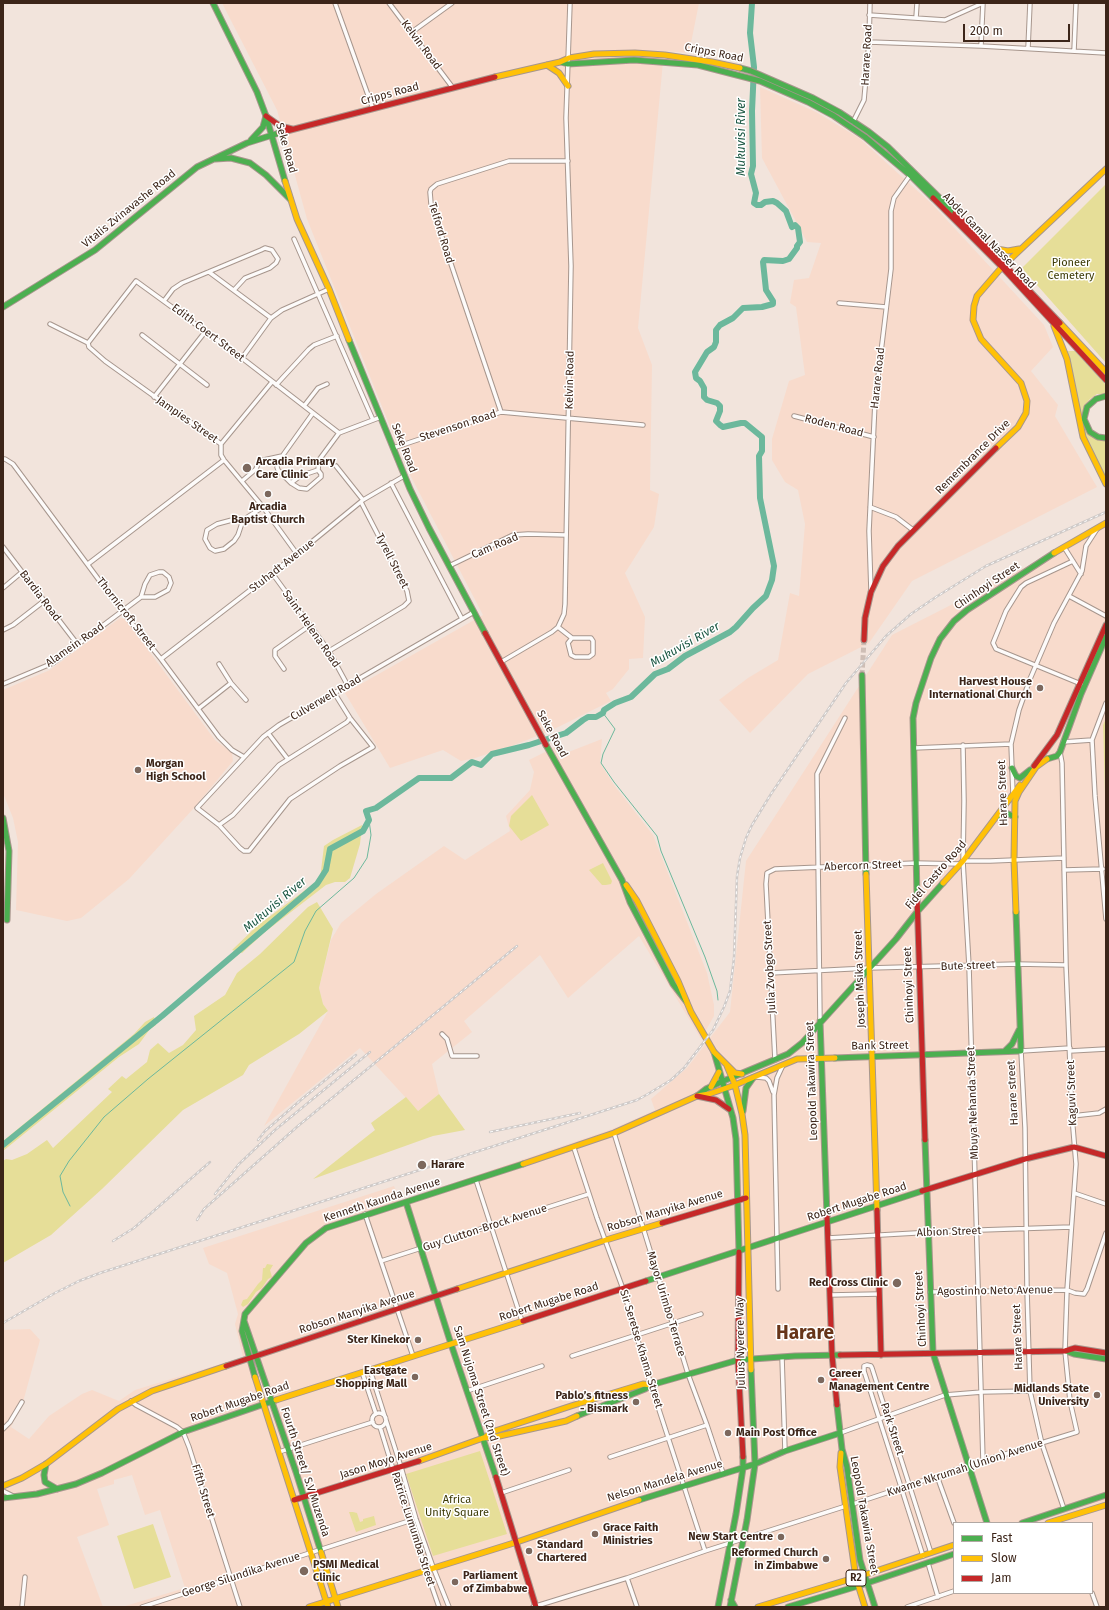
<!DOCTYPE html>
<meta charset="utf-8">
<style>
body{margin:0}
#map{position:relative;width:1109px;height:1610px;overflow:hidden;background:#f2e4dc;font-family:"Fira Sans",sans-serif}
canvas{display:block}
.frame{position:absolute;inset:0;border:4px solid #3c2519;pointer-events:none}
.legend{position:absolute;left:953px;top:1522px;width:140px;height:72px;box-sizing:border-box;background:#fff;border:1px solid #b1a8a3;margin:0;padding:5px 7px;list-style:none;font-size:12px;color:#3c2519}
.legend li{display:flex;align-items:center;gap:8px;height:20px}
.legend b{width:20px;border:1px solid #b1a8a3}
.scale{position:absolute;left:963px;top:24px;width:107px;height:18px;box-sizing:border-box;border:2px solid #3c2519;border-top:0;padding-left:5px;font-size:12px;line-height:14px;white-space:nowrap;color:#3c2519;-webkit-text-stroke:3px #fff;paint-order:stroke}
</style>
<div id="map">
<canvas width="1109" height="1610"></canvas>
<div class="frame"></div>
<ul class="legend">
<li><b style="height:5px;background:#4caf50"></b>Fast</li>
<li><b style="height:5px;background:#ffc107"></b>Slow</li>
<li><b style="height:5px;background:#c62828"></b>Jam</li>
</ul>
<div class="scale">200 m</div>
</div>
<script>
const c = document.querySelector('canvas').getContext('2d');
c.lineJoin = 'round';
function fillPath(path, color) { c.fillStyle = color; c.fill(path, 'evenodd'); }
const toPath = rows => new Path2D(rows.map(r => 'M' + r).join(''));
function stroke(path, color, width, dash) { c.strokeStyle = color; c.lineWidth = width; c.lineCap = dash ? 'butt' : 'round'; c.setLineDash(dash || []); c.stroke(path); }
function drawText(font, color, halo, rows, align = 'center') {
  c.font = font + ' "Fira Sans",sans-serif'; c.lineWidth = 3; c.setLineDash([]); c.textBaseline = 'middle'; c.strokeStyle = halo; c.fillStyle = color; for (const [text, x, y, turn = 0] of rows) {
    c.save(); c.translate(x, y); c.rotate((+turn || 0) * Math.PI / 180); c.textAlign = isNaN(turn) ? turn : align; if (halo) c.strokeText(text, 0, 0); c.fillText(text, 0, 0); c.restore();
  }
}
fillPath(toPath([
 [222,3,699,3,689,53,664,51,638,328,652,365,650,490,659,494,654,527,625,573,645,617,643,658,629,659,629,669,613,689,606,693,611,701,550,731,509,747,475,758,461,761,443,750,390,768,345,693,483,615,407,469,307,219,277,110],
 [760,87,816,112,859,138,932,204,1044,325,1053,347,1031,371,1058,405,1055,416,1097,487,912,581,869,643,808,674,750,733,719,700,748,678,778,660,790,593,799,596,805,524,798,490,785,482,772,460,772,439,789,381,805,375,796,307,790,303,794,280,809,278,821,243,807,242,762,158],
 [1106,526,1106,718,1103,725,1106,830,1106,1607,122,1607,185,1588,160,1510,145,1515,132,1475,114,1480,114,1484,97,1489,109,1525,77,1537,103,1607,3,1607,3,1330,30,1329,40,1340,23,1402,11,1427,29,1439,49,1416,82,1394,92,1390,119,1401,135,1390,243,1357,235,1324,238,1314,227,1273,209,1264,203,1248,394,1186,400,1201,612,1129,655,1110,651,1099,687,1068,730,1012,746,861,892,635],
 [954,1523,1092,1523,1092,1593,954,1593],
 [120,618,125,619,215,740,232,753,233,761,193,809,129,879,81,918,67,921,16,910,18,842,13,818,3,793,3,690,50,670],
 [602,739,600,763,614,785,653,835,707,973,714,1005,714,1016,701,1039,639,936,568,998,540,955,464,1021,472,1032,432,1064,439,1094,418,1111,360,1048,264,1126,328,1011,323,1004,319,988,331,940,341,923,376,894,444,846,465,860,510,831,506,816,530,790,534,772,529,760,559,745,566,753]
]), '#f8dbcc');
fillPath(toPath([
 [1106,184,1106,363,1022,268],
 [1067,351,1075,351,1106,385,1106,394,1097,394,1090,399,1085,405,1082,417,1083,424,1106,440,1106,481,1085,436],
 [1106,718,1106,830,1103,725],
 [532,795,549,825,521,841,509,826,511,816],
 [362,825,360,844,350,878,345,882,335,882,326,885,265,932,242,953,232,950,257,926,320,879,324,846,333,840],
 [603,863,612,881,611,884,606,885,602,885,589,870],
 [317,902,333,929,319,988,323,1004,328,1011,299,1034,249,1065,243,1075,183,1110,102,1189,51,1235,3,1263,3,1161,6,1159,12,1160,27,1154,47,1140,53,1148,112,1092,108,1089,122,1076,126,1079,147,1062,150,1050,158,1043,169,1053,183,1045,196,1030,194,1016,225,995,237,973,260,954,308,907],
 [154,1017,156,1025,150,1029,139,1044,119,1057,3,1151,3,1141,134,1034,145,1022],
 [439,1094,465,1130,433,1136,313,1179,375,1130,371,1123,406,1097,418,1111],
 [267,1264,273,1265,270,1270,272,1277,268,1279,262,1288,256,1292,248,1304,243,1307,241,1305,243,1300,247,1299,258,1284,262,1280,263,1268,265,1268],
 [480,1451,507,1534,433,1556,406,1474],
 [353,1512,357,1513,360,1522,363,1521,363,1519,374,1516,376,1525,356,1532,349,1512],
 [153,1524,171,1577,134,1589,117,1536]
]), '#e6de98');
stroke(toPath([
 [603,713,615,729,603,754,601,763,614,782,657,836,661,851,705,957,717,991,718,1000],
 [70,1206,63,1192,60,1176,69,1161,104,1117,148,1079,294,962,305,931,316,911,354,878,367,858,371,835,369,820]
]), '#6cb89c', 1);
stroke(toPath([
 [3,1145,162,1016,317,884,326,870,330,849,363,831,369,820,366,811,376,808,419,778,451,778,472,762,481,765,492,754,529,745,566,733,583,720,588,717,596,717,603,713,604,710,615,703,631,697,655,674,668,669,685,656,730,632,736,627,753,608,766,596,772,580,774,566,760,498,759,456,762,451,762,437,745,423,741,423,723,427,720,425,716,421,720,411,720,406,717,403,707,400,704,397,704,388,700,381,696,378,695,372,707,352,714,347,716,342,716,330,720,325,733,318,743,308,762,307,773,304,773,301,766,290,763,262,764,260,783,261,789,259,797,248,797,246,800,242,798,228,795,225,792,227,786,211,777,203,773,201,765,202,761,205,757,205,754,203,756,193,751,174,753,166,752,111,754,67,750,33,752,3]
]), '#6cb89c', 6);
stroke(toPath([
 [862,675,864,640]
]), '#cebeb5', 5, [5, 2.5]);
const street = toPath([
 [335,3,373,109],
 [389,3,453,88],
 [869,15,945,20,983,3],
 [916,18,917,3],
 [412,32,452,3],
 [869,42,981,46,1106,53],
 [981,46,983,3],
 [1028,48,1030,3],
 [1074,51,1076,3],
 [853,122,864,100,869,42,870,3],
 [294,239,373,420],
 [209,272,271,318],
 [164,301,173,289,182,283,261,250,265,248,272,250,278,259,276,263,270,268,245,278,234,290],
 [839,303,886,307],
 [50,324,88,343],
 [142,335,207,385],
 [242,358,271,318,282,310,329,289],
 [276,385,309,349,314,345,337,336],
 [154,397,205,332],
 [304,406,318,388,327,384],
 [501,412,447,252,431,204,430,192,431,189,437,184,509,161,568,161],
 [313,413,278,462,277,467,278,470,291,483,300,476,318,470,319,460,339,433,381,417],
 [794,416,874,437],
 [221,444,272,382],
 [393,448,501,412,643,425],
 [3,459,5,459,13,464,122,611,161,659,219,737,232,750,244,757],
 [336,466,363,500],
 [242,481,256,469,259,461,282,456],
 [291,483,299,488,307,489,321,477,321,474,318,470],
 [391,483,462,619],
 [870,507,896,517,913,530],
 [243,520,232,520,217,524,207,530,205,539,210,548,215,551,224,549,234,541,238,535,243,520,263,507],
 [3,547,78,645],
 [1064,547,1081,574],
 [297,554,263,507,224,460,221,455,221,444,105,361,89,347,88,343,136,281,242,358,339,433],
 [1073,561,1026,583,1021,587,1006,611,993,643,996,649,1081,684],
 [88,564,224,460],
 [449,566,513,535,528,534,566,535],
 [272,573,329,651,348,686],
 [3,588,22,572],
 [871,591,869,531,875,402,891,269,891,211,894,198,911,174],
 [1069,596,1106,616],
 [558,627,572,638,568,643,571,655,575,657,589,657,593,654,593,641,591,638,572,638],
 [3,630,13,625,44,601],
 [329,651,404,606,409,601,407,591,361,502],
 [161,659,297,554,363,500,404,476],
 [501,662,552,632,558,627,564,614,565,604,571,266,566,118,570,3],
 [219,664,231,683,246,700],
 [284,669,275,656,275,650,309,626],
 [3,684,53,663,141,597,155,597,168,590,171,583,169,577,163,572,159,572,150,575,145,584,141,597],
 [1106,703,1092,740,1095,796,1106,919],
 [198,709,231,683],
 [350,718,347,722,279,765,233,815,219,825,197,808,263,737,279,725,474,612],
 [268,733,287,758],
 [1063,742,1092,740],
 [963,745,964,801,963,861,969,966,983,1461],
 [914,748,1011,744],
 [1013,794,1011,744,1019,710,1030,679,1054,623,1082,571,1086,546,1097,529],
 [219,825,240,848,244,851,249,851,290,799,340,766,373,747,350,718,335,694],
 [963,861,990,861,1064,858],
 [1064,870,1103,869],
 [770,973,869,968,1017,964,1066,965],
 [820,1021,817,774,845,718],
 [442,1034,447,1039,452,1056,477,1056],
 [1070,1051,1106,1049],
 [775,1060,766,884,767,873,775,869,916,863,960,864],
 [757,1077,766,1078,769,1081,773,1092],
 [1072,1116,1099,1113,1106,1109],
 [614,1133,688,1374,707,1425,723,1473],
 [574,1148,597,1218,623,1289,651,1385,705,1551],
 [476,1180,522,1321],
 [1074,1193,1106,1204],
 [365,1214,413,1356],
 [828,1238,951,1231,1071,1227],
 [381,1261,589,1194],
 [778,1289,774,1095,777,1078,783,1065],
 [930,1292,1067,1290,1075,1293,1084,1294,1087,1289,1106,1233],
 [830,1295,879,1294],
 [572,1356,701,1314],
 [782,1357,785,1451],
 [370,1370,401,1467,416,1519,433,1567,449,1607],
 [362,1372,376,1414],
 [467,1391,542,1366],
 [131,1401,136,1405,177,1427,183,1432,189,1447,240,1607],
 '372 1420a7 7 0 1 1 14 0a7 7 0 1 1-14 0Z',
 [380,1427,409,1521,439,1607],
 [3,1429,10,1422,22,1402],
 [840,1433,945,1395,982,1392,1030,1391],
 [279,1452,373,1422],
 [610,1457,707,1425],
 [937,1476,954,1523],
 [3,1491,13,1496],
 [501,1493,569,1470],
 [853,1504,970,1465,1077,1432,1070,1401,1065,1351,1067,1290,1076,1164,1072,1116,1066,965,1062,763,1060,752],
 [1064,1509,1042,1444,1030,1391,1027,1290,1025,1128,1021,1051,1070,1048],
 [923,1556,864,1371,864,1366,867,1365,871,1366,872,1368,931,1553],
 [928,1563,938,1597],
 [627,1578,637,1607],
 [1092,1593,1097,1607],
 [22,1607,25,1577],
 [142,1607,409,1521],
 [533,1607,627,1578,705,1551,846,1506],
 [907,1607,954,1591]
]);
const fast = toPath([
 [213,3,257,92,266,116,285,181],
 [561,62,568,64,634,60,698,65,760,81,808,102,834,116,865,137,910,175,933,198],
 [740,68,751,71,813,98,839,112,869,132,888,147,955,213],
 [251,140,263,127,266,116],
 [215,159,231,158,250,163,266,175,290,199],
 [3,307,95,250,197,167,247,143,279,133],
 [349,340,410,489,429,528,485,633],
 [1106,396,1096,399,1087,407,1084,419,1090,432,1098,437,1106,438],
 [862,675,866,874],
 [546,745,622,880,630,902,673,984,686,1001],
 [1047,759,1057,756,1060,752,1081,694,1106,637],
 [1012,768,1016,776,1020,778,1030,770],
 [998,816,1006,813,1015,817],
 [3,818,9,851,7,920],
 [917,896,913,718,916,703,931,658,940,639,954,621,967,610,1054,553],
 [820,1021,827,1216],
 [1005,1051,1012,1044,1019,1030],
 [714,1052,733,1118,736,1139,739,1252],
 [835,1058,1021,1051,1016,912],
 [697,1096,706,1089,721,1082,788,1054,802,1043,896,939,917,912,943,883],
 [743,1111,746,1088,753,1078],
 [925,1140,933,1353,987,1523],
 [406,1202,451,1344,496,1477],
 [646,1281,922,1191],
 [244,1321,296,1472,321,1552],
 [1066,1351,1074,1354,1106,1359],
 [255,1377,242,1331,245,1314,306,1243,326,1228,523,1164],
 [837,1405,842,1449,847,1467,860,1560,875,1607],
 [577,1416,645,1389,651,1385,738,1360,795,1356,840,1355],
 [46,1464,44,1475,45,1482,57,1489],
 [3,1498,37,1494,76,1484,102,1473,183,1432,276,1400],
 [639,1500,755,1464,785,1451,840,1433],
 [1022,1523,1106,1495],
 [731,1600,735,1607],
 [718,1607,736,1514,743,1468,743,1457],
 [730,1607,747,1520,755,1464,751,1370],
 [788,1607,858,1586,954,1554]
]);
const slow = toPath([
 [547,65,559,73,568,86],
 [495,77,560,62,569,58,594,54,635,53,665,55,712,62,740,68],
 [285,181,297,219,329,289,349,340],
 [991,248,1008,251,1019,249],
 [1003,266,1106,169],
 [1060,323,1106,372],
 [1054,326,1067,359,1083,437,1106,484],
 [996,448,1018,427,1026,413,1027,401,1021,383,981,339,973,320,974,306,977,296,1002,267],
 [1054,553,1106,523],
 [866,874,877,1210],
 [943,883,963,861,1020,785],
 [626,885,637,901,678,981,691,1012,714,1052,735,1073,742,1074],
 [1016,912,1014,860,1015,801,1019,792,1036,767,1047,759],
 [727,1066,735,1085,742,1114,745,1135,751,1370],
 [711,1087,719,1072],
 [523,1164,614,1133,697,1096,709,1094,735,1085,797,1059,835,1058],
 [457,1289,606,1240,662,1223],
 [255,1377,328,1607],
 [276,1400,523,1321],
 [484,1438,492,1432,571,1406,643,1384,651,1385],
 [841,1453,840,1467,856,1578,865,1607],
 [419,1461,483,1438,495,1437,566,1421,577,1416],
 [3,1486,22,1478,46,1464,118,1409,152,1391,226,1366],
 [1048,1523,1106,1505],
 [321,1552,338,1607],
 [309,1607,517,1542,639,1500],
 [758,1607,864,1575,954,1545]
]);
const jam = toPath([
 [266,116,280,126,292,129],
 [279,133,495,77],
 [933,198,1002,267,1106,380],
 [955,213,1060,323],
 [485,633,546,745],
 [864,640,865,618,871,592,883,566,898,546,996,448],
 [1034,766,1057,735,1106,625],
 [917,896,925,1140],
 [697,1096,716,1100,729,1109],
 [922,1191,1025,1159,1074,1147,1106,1156],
 [877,1210,881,1355],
 [827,1216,832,1355,837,1405],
 [662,1223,746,1198],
 [739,1252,738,1360,743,1457],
 [523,1321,646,1281],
 [840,1355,1065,1351,1075,1348,1106,1353],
 [226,1366,457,1289],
 [496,1477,536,1607],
 [294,1500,419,1461]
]);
stroke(street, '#a7968d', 5.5);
stroke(fast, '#a7968d', 7);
stroke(slow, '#a7968d', 7);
stroke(jam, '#a7968d', 7);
stroke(street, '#fdfbfa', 3.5);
stroke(fast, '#4caf50', 5);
stroke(slow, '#ffc107', 5);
stroke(jam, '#c62828', 5);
const rail = toPath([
 [490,1132,580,1113],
 [258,1140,265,1131,302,1099,356,1055],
 [215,1194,239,1164,275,1130,370,1052],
 [197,1220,204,1209,298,1126,517,946],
 [113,1241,134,1228,210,1162],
 [3,1323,55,1293,79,1281,100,1273,637,1100,648,1094,671,1080,684,1068,713,1030,724,1007,730,991,734,958,737,876,740,858,746,838,752,825,771,794,846,683,886,636,911,614,936,597,986,566,1106,512]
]);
stroke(rail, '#cfcac8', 2.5);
stroke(rail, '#fff', 1, [3]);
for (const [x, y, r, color] of [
 [247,468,5,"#7c685d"],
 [268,494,4,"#7c685d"],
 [1040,688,4,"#7c685d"],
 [138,770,4,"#7c685d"],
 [422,1165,5,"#7c685d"],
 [897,1283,5,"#7c685d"],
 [418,1340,4,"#7c685d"],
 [415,1377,4,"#7c685d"],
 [821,1380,4,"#7c685d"],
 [1097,1395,4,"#7c685d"],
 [636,1402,4,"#7c685d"],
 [728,1433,4,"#7c685d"],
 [595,1534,4,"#7c685d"],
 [781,1537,4,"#7c685d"],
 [529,1551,4,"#7c685d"],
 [826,1559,4,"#7c685d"],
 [304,1571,5,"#7c685d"],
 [455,1582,4,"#7c685d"]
]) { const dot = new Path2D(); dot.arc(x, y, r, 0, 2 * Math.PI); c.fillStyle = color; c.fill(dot); stroke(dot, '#fff', 1.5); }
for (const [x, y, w] of [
 [856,1578,20]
]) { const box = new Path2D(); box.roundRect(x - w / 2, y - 8, w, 16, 3); c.fillStyle = '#fff'; c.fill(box); stroke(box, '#3c2519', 1); }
drawText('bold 10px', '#3c2519', null, [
 ["R2",856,1578]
]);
drawText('11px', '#3c2519', '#fff', [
 ["Kelvin Road",421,45,53],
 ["Cripps Road",714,53,11],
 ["Harare Road",867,55,-87],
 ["Cripps Road",390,94,-15],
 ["Seke Road",286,148,74],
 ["Vitalis Zvinavashe Road",129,209,-39],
 ["Telford Road",441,233,73],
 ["Abdel Gamal Nasser Road",989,241,46],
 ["Edith Coert Street",208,333,37],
 ["Harare Road",878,378,-84],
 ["Kelvin Road",570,380,-89],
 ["Jampies Street",187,420,35],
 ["Stevenson Road",458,426,-18],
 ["Roden Road",834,426,15],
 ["Seke Road",404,448,69],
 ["Remembrance Drive",973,457,-45],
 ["Cam Road",495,546,-23],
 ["Tyrell Street",392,561,63],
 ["Stuhadt Avenue",282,566,-38],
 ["Chinhoyi Street",987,586,-34],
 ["Bardia Road",40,596,53],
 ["Thornicroft Street",126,614,52],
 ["Saint Helena Road",311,629,55],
 ["Alamein Road",75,645,-35],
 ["Culverwell Road",326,698,-30],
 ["Seke Road",552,734,61],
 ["Harare Street",1003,793,-92],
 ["Abercorn Street",863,866,-2],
 ["Fidel Castro Road",936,875,-49],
 ["Bute street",968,966,-2],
 ["Julia Zvobgo Street",770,967,-93],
 ["Joseph Msika Street",860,979,-92],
 ["Chinhoyi Street",909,985,-92],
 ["Bank Street",880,1046,-1],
 ["Leopold Takawira Street",812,1081,-92],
 ["Harare street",1013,1093,-93],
 ["Kaguvi Street",1072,1093,-92],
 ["Mbuya Nehanda Street",973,1103,-92],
 ["Kenneth Kaunda Avenue",382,1200,-18],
 ["Robert Mugabe Road",857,1202,-18],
 ["Robson Manyika Avenue",665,1211,-17],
 ["Guy Clutton-Brock Avenue",485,1228,-18],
 ["Albion Street",949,1232,-2],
 ["Agostinho Neto Avenue",995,1291,-1],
 ["Robert Mugabe Road",549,1302,-18],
 ["Mayor Urimbo Terrace",666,1304,73],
 ["Chinhoyi Street",921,1309,-93],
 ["Robson Manyika Avenue",357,1312,-18],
 ["Harare Street",1018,1337,-92],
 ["Julius Nyerere Way",741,1343,-91],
 ["Sir Seretse Khama Street",641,1349,73],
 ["Sam Nujoma Street (2nd Street)",481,1401,72],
 ["Robert Mugabe Road",240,1402,-19],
 ["Park Street",892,1429,72],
 ["Jason Moyo Avenue",386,1461,-18],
 ["Kwame Nkrumah (Union) Avenue",965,1468,-18],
 ["Fourth Street/ S.V Muzenda",305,1472,72],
 ["Nelson Mandela Avenue",665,1481,-17],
 ["Fifth Street",203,1491,73],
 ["Leopold Takawira Street",864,1515,80],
 ["Patrice Lumumba Street",413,1529,72],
 ["George Silundika Avenue",241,1575,-18]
]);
drawText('11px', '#3c3a05', '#fff', [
 ["Pioneer",1071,263],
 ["Cemetery",1071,276],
 ["Africa",457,1500],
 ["Unity Square",457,1513]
]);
drawText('bold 11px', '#3c2519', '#fff', [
 ["Arcadia Primary",256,462],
 ["Care Clinic",256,475],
 ["Arcadia",268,507,"center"],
 ["Baptist Church",268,520,"center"],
 ["Harvest House",1032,682,"right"],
 ["International Church",1032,695,"right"],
 ["Morgan",146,764],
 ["High School",146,777],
 ["Harare",431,1165],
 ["Red Cross Clinic",888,1283,"right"],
 ["Ster Kinekor",410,1340,"right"],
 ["Eastgate",407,1371,"right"],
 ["Shopping Mall",407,1384,"right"],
 ["Career",829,1374],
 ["Management Centre",829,1387],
 ["Midlands State",1089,1389,"right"],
 ["University",1089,1402,"right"],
 ["Pablo’s fitness",628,1396,"right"],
 ["- Bismark",628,1409,"right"],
 ["Main Post Office",736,1433],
 ["Grace Faith",603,1528],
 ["Ministries",603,1541],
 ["New Start Centre",773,1537,"right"],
 ["Standard",537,1545],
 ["Chartered",537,1558],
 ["Reformed Church",818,1553,"right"],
 ["in Zimbabwe",818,1566,"right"],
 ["PSMI Medical",313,1565],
 ["Clinic",313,1578],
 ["Parliament",463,1576],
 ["of Zimbabwe",463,1589]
], 'left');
drawText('italic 12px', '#1d5844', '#fff', [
 ["Mukuvisi River",742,137,-90],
 ["Mukuvisi River",685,645,-30],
 ["Mukuvisi River",275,905,-40]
]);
drawText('bold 19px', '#673519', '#fff', [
 ["Harare",805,1334]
]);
</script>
